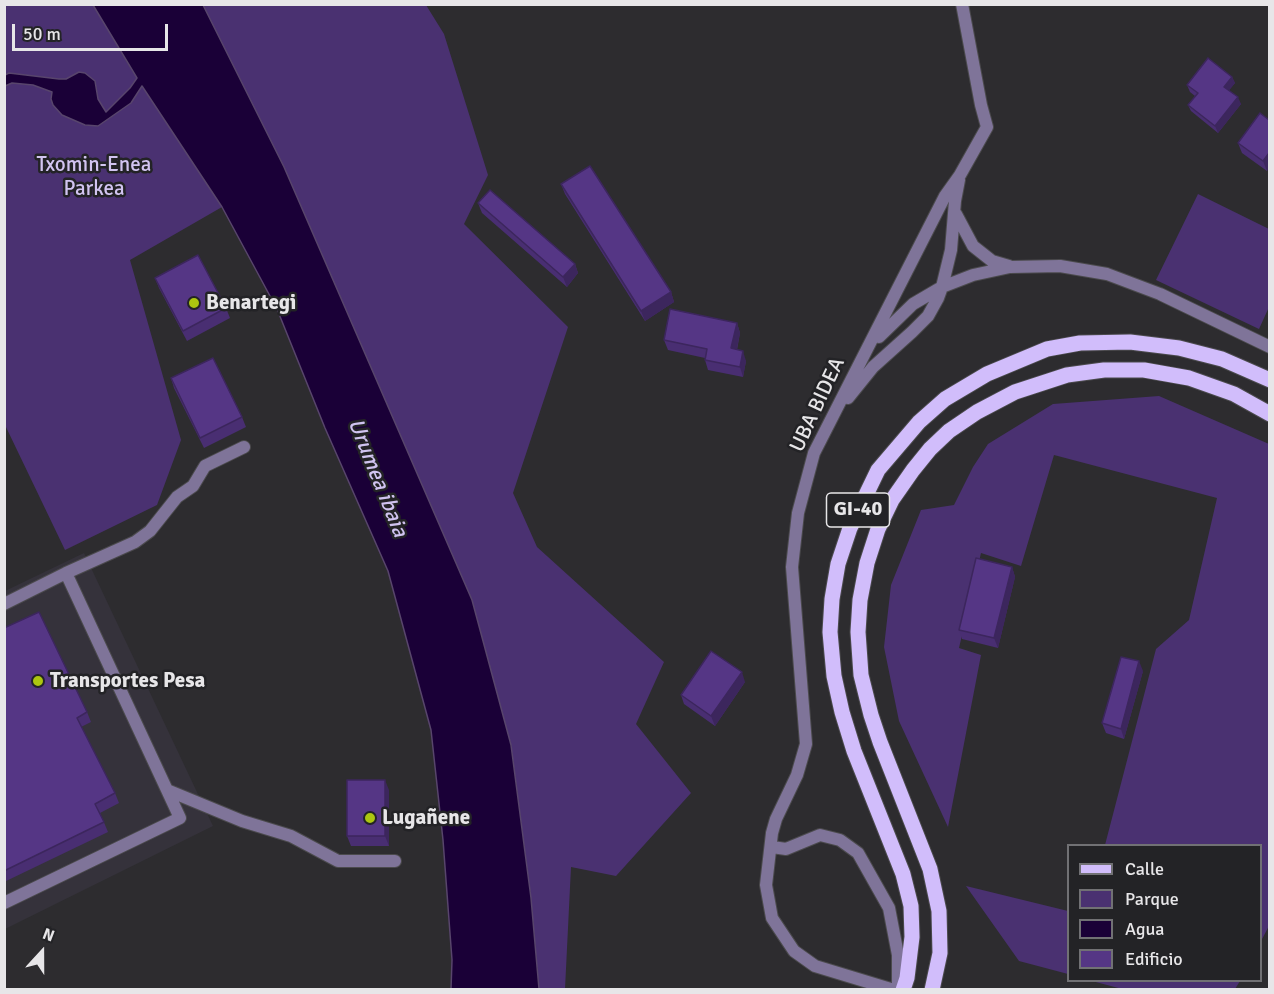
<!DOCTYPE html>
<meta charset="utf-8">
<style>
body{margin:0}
#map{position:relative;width:1274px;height:994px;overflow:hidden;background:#2d2c2f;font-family:Signika,sans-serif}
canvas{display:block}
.frame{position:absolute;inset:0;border:6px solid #e7e6e8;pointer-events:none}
.legend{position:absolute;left:1067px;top:844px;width:195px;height:138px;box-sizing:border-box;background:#232326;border:2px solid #717174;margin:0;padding:8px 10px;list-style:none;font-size:18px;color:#e7e6e8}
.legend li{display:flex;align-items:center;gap:12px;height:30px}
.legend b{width:30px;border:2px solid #717174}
.north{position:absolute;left:12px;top:922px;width:60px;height:60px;-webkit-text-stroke:4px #232326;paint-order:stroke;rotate:21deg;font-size:16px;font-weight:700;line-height:24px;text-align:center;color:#e7e6e8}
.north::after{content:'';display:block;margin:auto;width:21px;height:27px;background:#e7e6e8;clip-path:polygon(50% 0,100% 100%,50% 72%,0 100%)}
.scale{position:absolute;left:12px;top:24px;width:156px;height:27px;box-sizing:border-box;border:3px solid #e7e6e8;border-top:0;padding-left:8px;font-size:18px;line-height:21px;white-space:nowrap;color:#e7e6e8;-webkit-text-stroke:4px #232326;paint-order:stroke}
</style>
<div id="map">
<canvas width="1274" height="994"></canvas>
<div class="frame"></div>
<ul class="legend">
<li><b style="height:8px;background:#d1bdfb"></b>Calle</li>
<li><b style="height:16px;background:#4a3171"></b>Parque</li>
<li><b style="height:16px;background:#1a0037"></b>Agua</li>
<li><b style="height:16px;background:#553685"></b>Edificio</li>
</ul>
<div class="north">N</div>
<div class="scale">50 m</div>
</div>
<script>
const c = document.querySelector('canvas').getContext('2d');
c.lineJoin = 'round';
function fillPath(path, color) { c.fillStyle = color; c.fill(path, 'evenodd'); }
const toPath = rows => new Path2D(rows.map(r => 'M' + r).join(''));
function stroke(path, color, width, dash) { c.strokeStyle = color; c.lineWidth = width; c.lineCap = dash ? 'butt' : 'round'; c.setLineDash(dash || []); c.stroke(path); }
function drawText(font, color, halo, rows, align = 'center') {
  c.font = font + ' Signika,sans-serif'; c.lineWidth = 5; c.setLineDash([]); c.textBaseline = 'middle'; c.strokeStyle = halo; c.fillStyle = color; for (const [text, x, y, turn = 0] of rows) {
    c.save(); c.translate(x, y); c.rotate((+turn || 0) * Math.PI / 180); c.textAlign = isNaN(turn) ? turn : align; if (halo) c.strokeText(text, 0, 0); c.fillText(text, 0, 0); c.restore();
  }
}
fillPath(toPath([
 [84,553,213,826,5,929,5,591]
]), '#35323b');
fillPath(toPath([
 [5,5,93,5,131,69,222,207,130,260,181,440,157,505,65,550,5,425],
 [203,5,426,5,444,34,488,175,464,224,568,327,513,493,537,547,664,662,636,724,691,793,616,876,571,867,565,989,539,989,531,898,511,745,472,600,284,167],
 [1198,194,1269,229,1269,307,1259,329,1156,280],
 [1159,396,1269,444,1270,924,1261,941,1260,846,1105,845,1156,649,1189,620,1217,498,1054,455,1021,566,981,553,959,648,981,655,948,827,899,721,884,647,891,585,921,510,954,505,973,467,988,444,1053,404],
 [966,886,1068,911,1068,974,1019,961],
 [1092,981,1240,980,1240,981,1235,989,1126,990]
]), '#4a3171');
const water = toPath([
 [93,5,203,5,284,167,472,600,511,745,531,898,539,989,451,989,452,960,443,840,431,730,388,571,325,428,277,309,222,207,142,86,131,103,98,126,85,125,62,115,53,105,51,99,52,92,33,85,12,83,5,86,5,75,9,73,59,79,66,79,79,72,85,73,95,81,98,99,106,112,130,88,137,78,93,5]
]);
fillPath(water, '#1a0037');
stroke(water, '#58456c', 1.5);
const street = toPath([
 [956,214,973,246,992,261,1009,266],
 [879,337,913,304,942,287,973,275,1010,267,1060,266,1107,274,1160,294,1270,347],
 [848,398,873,367,912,332,928,316,938,298,942,287,951,250,955,201,959,180],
 [66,573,135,542,150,531,177,497,193,486,205,466,244,447],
 [4,604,66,573,180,818,4,903],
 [167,790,242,821,291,836,338,861,395,861],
 [772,847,786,849,820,835,840,840,858,853,889,908,898,955,898,990],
 [894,990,815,966,794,951,772,918,766,885,772,833,776,819,797,775,806,744,792,567,798,513,814,453,945,196,960,175,987,127,981,105,962,4]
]);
const primary = toPath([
 [903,990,907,978,912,937,911,906,903,874,854,751,842,712,834,676,830,632,832,599,838,564,850,528,878,470,919,422,945,399,987,374,1047,349,1080,343,1130,342,1179,348,1222,359,1270,380],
 [932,990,940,953,939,911,930,869,880,742,871,715,861,675,858,632,860,600,867,563,878,529,892,500,913,470,930,449,949,431,977,412,1015,392,1067,375,1104,370,1144,370,1189,378,1234,394,1270,414]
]);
stroke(street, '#4b4a4d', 14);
stroke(primary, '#4b4a4d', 17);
stroke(street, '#7f7499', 12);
stroke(primary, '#d1bdfb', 15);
fillPath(toPath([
 [1232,77,1235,83,1229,90,1241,104,1218,133,1191,111,1188,105,1195,96,1190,92,1187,85],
 [1269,120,1267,171,1242,153,1238,143],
 [561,184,671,292,674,302,645,321,565,194],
 [478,203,575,264,578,273,567,287,482,213],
 [155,278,226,308,230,318,187,341,159,288],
 [737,323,740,333,737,350,746,361,743,377,708,370,705,360,705,358,668,350,664,340],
 [171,378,242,417,246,427,204,448,174,388],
 [1012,567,1015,577,998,648,962,639,959,630],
 [4,628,87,712,91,722,81,727,115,793,119,803,100,813,108,832,4,882],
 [1143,671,1124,739,1106,733,1102,723],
 [745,682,715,726,684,704,681,695],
 [389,790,389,846,351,846,347,836]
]), '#492e72');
fillPath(toPath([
 [1232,77,1235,83,1227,93,1224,87],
 [1238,97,1241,104,1218,133,1215,126],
 [1269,153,1269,168,1267,171,1263,161],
 [575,264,578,273,567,287,563,277],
 [671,292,674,302,645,321,641,311],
 [737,323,740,333,735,358,731,348],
 [743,351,746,361,743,377,740,367],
 [1012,567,1015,577,998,648,994,638],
 [1139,661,1143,671,1124,739,1121,729],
 [742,672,745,682,715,726,711,716],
 [385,780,389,790,389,846,385,836]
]), '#3c265d');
const building = toPath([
 [1208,58,1232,77,1224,87,1238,97,1215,126,1188,105,1198,93,1187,85,1208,58],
 [1260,113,1269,120,1269,153,1263,161,1238,143,1260,113],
 [590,166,671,292,641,311,561,184,590,166],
 [490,190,575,264,563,277,478,203,490,190],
 [198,255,226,308,183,331,155,278,198,255],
 [670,309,737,323,731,348,743,351,740,367,705,360,707,349,664,340,670,309],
 [213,358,242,417,200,438,171,378,213,358],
 [976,558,1012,567,994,638,959,630,976,558],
 [39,612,87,712,77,718,115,793,95,804,104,822,4,871,4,628,39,612],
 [711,651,742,672,711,716,681,695,711,651],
 [1121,657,1139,661,1121,729,1102,723,1121,657],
 [347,780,385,780,385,836,347,836,347,780]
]);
fillPath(building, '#553685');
stroke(building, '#3c265d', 1.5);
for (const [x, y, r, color] of [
 [194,303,6,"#acc610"],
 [38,681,6,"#acc610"],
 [370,818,6,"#acc610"]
]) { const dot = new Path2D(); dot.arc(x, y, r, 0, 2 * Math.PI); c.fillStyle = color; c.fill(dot); stroke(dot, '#232326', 2); }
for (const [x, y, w] of [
 [858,510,63]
]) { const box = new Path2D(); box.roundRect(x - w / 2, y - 17, w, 34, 4.5); c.fillStyle = '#232326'; c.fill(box); stroke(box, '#e7e6e8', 1.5); }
drawText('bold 20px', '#e7e6e8', null, [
 ["GI-40",858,510]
]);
drawText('21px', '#d2c4f1', '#232326', [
 ["Txomin-Enea",94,165],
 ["Parkea",94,189]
]);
drawText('bold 21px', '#e7e6e8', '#232326', [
 ["Benartegi",206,303],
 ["Transportes Pesa",50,681],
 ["Lugañene",382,818]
], 'left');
drawText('21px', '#e7e6e8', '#232326', [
 ["UBA BIDEA",818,405,-65]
]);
drawText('italic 22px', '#d0c3f0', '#232326', [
 ["Urumea ibaia",377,478,68]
]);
</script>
